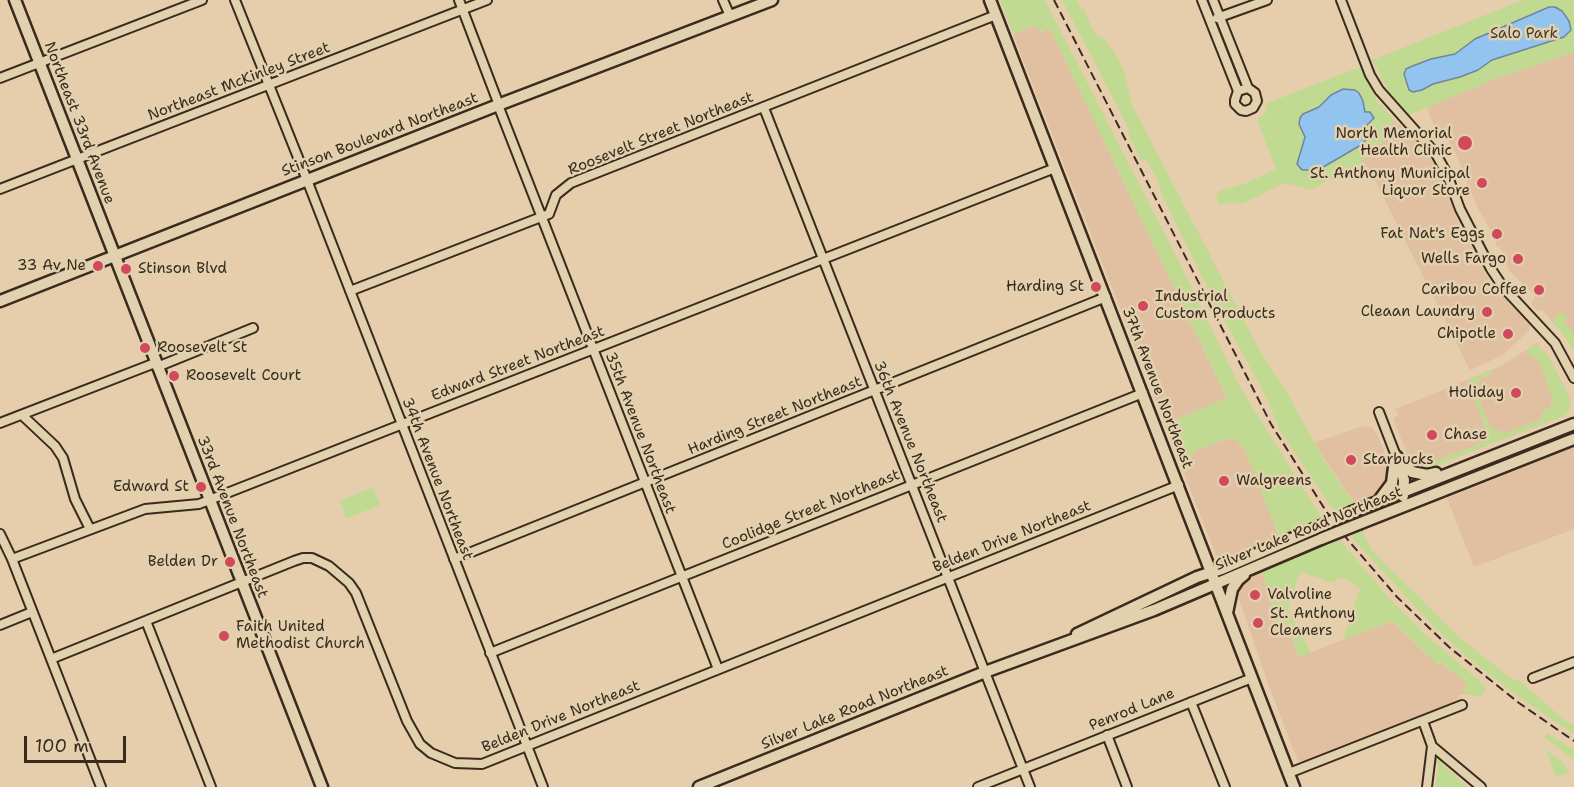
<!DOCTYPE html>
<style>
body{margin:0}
#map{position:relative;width:1574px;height:787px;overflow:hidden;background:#e6cdac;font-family:"Shantell Sans",sans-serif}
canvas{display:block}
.scale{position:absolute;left:24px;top:736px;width:102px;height:27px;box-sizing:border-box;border:3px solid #3b2a1e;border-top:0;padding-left:8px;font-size:18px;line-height:21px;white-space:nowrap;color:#3b2a1e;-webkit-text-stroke:4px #e2d1ae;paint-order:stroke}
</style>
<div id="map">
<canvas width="1574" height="787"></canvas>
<div class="scale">100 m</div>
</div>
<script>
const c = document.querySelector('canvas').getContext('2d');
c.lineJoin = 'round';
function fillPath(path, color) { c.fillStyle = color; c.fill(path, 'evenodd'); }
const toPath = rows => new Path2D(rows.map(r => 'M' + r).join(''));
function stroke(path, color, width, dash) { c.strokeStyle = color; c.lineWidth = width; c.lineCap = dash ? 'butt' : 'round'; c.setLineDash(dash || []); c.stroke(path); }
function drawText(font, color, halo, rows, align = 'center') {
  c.font = font + ' "Shantell Sans",sans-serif'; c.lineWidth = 5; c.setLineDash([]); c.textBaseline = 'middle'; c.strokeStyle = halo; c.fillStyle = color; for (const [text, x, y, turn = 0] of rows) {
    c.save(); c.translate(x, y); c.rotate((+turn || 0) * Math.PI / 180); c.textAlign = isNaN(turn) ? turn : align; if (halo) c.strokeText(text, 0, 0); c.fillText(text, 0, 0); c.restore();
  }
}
fillPath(toPath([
 [1037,25,1041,32,1050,28,1227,398,1165,424,1013,34],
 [1574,52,1574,352,1564,335,1542,310,1538,311,1531,304,1535,296,1509,270,1500,246,1497,247,1490,229,1477,207,1454,150,1446,137,1432,122,1427,107,1500,77],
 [1394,120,1426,152,1436,167,1457,218,1485,273,1494,287,1530,324,1529,330,1503,355,1470,370,1370,170,1361,161,1369,154,1371,149,1381,143],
 [1537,343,1549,357,1569,396,1571,406,1566,415,1424,470,1411,464,1393,418,1398,415,1396,410,1393,410,1501,366],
 [1363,426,1372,428,1377,434,1390,466,1391,478,1382,490,1356,505,1314,443],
 [1226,439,1237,440,1245,450,1279,536,1224,560,1216,555,1184,474,1189,469,1189,460,1194,451],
 [1574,447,1574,529,1474,567,1447,498],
 [1262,571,1278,625,1286,622,1299,657,1392,621,1438,665,1441,662,1468,683,1465,691,1466,694,1460,695,1452,704,1304,761,1298,761,1270,689,1237,593,1241,583,1247,577]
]), '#e1c0a2');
fillPath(toPath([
 [1000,0,1045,0,1176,256,1239,385,1321,517,1279,536,1245,450,1237,441,1233,439,1226,439,1194,451,1189,460,1189,469,1184,474,1165,424,1227,398,1050,29,1040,31,1036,25,1013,34],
 [1062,0,1077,0,1080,6,1086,12,1089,22,1096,35,1102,37,1115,53,1124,71,1133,107,1262,355,1285,389,1324,460,1354,503,1334,511,1280,431,1266,397,1214,301,1162,195,1158,181,1145,158,1142,162,1128,135,1129,129],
 [1523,0,1574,0,1574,52,1500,77,1409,115,1390,94,1372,60],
 [1360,67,1377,101,1394,120,1391,123,1388,136,1378,146,1371,149,1370,154,1361,161,1364,163,1310,190,1289,184,1280,185,1242,204,1230,203,1219,205,1217,196,1219,191,1246,183,1276,169,1257,119,1265,114,1267,103],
 [1558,313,1562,313,1566,315,1567,318,1564,321,1574,335,1574,352,1564,335,1553,323],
 [1537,344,1549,357,1569,396,1570,406,1566,415,1425,470,1411,464,1412,462,1415,466,1422,467,1448,456,1447,450,1451,455,1484,442,1481,436,1485,427,1468,382,1471,378,1491,370,1492,374,1479,379,1475,388,1491,429,1500,430,1503,434,1542,419,1541,414,1551,405,1552,397,1539,361,1527,353,1528,348],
 [373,487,380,505,346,519,340,501],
 [1362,530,1371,549,1460,638,1515,681,1518,679,1564,720,1574,725,1574,734,1520,698,1466,656,1434,627,1354,540,1351,534],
 [1339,539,1390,599,1427,636,1485,686,1486,689,1483,694,1476,697,1466,694,1464,688,1467,683,1441,663,1438,665,1392,621,1343,640,1360,589,1349,580,1337,577,1334,583,1300,572,1288,610,1311,652,1299,657,1286,622,1278,625,1271,607,1270,596,1262,571],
 [1546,734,1549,734,1574,750,1574,760,1545,738],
 [1546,750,1560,760,1571,772,1556,777],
 [1438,755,1445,759,1442,764,1468,787,1435,787,1439,765,1433,763]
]), '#c0db91');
const water = toPath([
 [1549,7,1555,7,1562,11,1569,21,1571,30,1564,37,1492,60,1478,70,1460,77,1433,84,1422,90,1413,92,1409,90,1404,74,1406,69,1410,67,1431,59,1455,54,1475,39,1549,7],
 [1343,89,1355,90,1359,93,1363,101,1365,112,1370,112,1374,118,1366,126,1367,139,1361,145,1325,166,1315,170,1302,170,1297,164,1305,137,1299,124,1300,118,1303,114,1319,107,1331,95,1343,89]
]);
fillPath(water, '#92c4ef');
stroke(water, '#6f869b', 1.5);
const street = toPath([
 [235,0,307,180,543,787],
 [459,0,499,105],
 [723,0,730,16],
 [1202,0,1238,91,1235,100,1235,104,1241,110,1246,111,1253,108,1257,101,1255,93,1248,88,1238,91],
 [1213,0,1248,88],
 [1341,0,1370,75,1379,90,1436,154,1447,174,1460,209,1491,269,1503,287,1555,343,1574,378],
 [1217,18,1267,0],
 [0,78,202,0],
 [498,105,718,669],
 [764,108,1030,787],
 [0,189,487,0],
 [350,291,549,214,556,195,571,183,996,15],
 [157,367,253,328],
 [1379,412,1396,456],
 [22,415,55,446,63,458,75,499,90,529],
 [0,423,155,363],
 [0,534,12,559,101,787],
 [12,559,145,509,199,504,1055,168],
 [454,559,1106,297],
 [146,621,211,787],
 [0,625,32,612],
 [490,653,1143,393],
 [51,659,294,561,303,558,312,558,329,566,349,583,356,593,407,721,420,744,431,753,455,763,482,764,1179,485],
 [1533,678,1574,662],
 [1191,702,1225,787],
 [1423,721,1432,746,1481,787],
 [1107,735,1127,787],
 [1289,773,1462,705],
 [978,787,1252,678],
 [1427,787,1432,746]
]);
const secondary = toPath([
 [15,0,322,787],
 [990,0,1294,787],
 [0,301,498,105,772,0],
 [1396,456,1412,472,1427,475,1436,473],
 [1398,461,1404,480,1403,496],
 [1380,499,1392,483,1395,459],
 [1352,512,1574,424],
 [1361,523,1574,439],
 [1227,613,1232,589,1238,580,1244,575],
 [1077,634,1197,577,1222,569,1314,529],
 [699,787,985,672,1154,610,1321,539]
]);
stroke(street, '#3b2a1e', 12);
stroke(secondary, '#3b2a1e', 15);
stroke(street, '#e2d1ae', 8);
stroke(secondary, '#e2d1ae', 10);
stroke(toPath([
 [1054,0,1271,424,1326,511,1348,540,1397,597,1449,647,1519,703,1574,741]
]), '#3b2a1e', 2, [9, 4.5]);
const secondaryBridge = toPath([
 [1314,529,1352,512],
 [1321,539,1361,523]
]);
stroke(secondaryBridge, '#3b2a1e', 15, []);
stroke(secondaryBridge, '#e2d1ae', 10);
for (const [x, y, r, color] of [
 [1465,143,8,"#d1495b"],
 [1482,183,6,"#d1495b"],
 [1497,234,6,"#d1495b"],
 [1518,259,6,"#d1495b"],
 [98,266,6,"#d1495b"],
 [126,269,6,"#d1495b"],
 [1096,287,6,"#d1495b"],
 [1539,290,6,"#d1495b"],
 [1143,306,6,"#d1495b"],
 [1487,312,6,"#d1495b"],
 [1508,334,6,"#d1495b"],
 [145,348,6,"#d1495b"],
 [174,376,6,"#d1495b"],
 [1516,393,6,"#d1495b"],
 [1432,435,6,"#d1495b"],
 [1351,460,6,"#d1495b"],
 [1224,481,6,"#d1495b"],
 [201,487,6,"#d1495b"],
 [230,562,6,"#d1495b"],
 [1255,595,6,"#d1495b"],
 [1258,623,6,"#d1495b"],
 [224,636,6,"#d1495b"]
]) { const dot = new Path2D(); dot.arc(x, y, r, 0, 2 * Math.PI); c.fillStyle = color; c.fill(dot); stroke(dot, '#e2d1ae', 2); }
drawText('15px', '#483c2a', '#e2d1ae', [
 ["Salo Park",1524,34]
]);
drawText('15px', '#3b2a1e', '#e2d1ae', [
 ["Northeast McKinley Street",239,82,-21],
 ["Northeast 33rd Avenue",79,123,69],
 ["Roosevelt Street Northeast",661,134,-22],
 ["Stinson Boulevard Northeast",380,135,-21],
 ["Edward Street Northeast",518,364,-21],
 ["37th Avenue Northeast",1157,388,69],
 ["Harding Street Northeast",775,416,-22],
 ["35th Avenue Northeast",640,433,69],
 ["36th Avenue Northeast",910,442,68],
 ["34th Avenue Northeast",437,479,69],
 ["Coolidge Street Northeast",811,510,-22],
 ["33rd Avenue Northeast",232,517,69],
 ["Silver Lake Road Northeast",1309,529,-22],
 ["Belden Drive Northeast",1012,537,-22],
 ["Silver Lake Road Northeast",855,708,-22],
 ["Penrod Lane",1132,710,-22],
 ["Belden Drive Northeast",561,717,-22]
]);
drawText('15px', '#3b2a1e', '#e2d1ae', [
 ["North Memorial",1452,134],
 ["Health Clinic",1452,151],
 ["St. Anthony Municipal",1470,174],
 ["Liquor Store",1470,191],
 ["Fat Nat's Eggs",1485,234],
 ["Wells Fargo",1506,259],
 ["33 Av Ne",86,266],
 ["Stinson Blvd",138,269,"left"],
 ["Harding St",1084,287],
 ["Caribou Coffee",1527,290],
 ["Industrial",1155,297,"left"],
 ["Custom Products",1155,314,"left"],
 ["Cleaan Laundry",1475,312],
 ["Chipotle",1496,334],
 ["Roosevelt St",157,348,"left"],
 ["Roosevelt Court",186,376,"left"],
 ["Holiday",1504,393],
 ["Chase",1444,435,"left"],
 ["Starbucks",1363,460,"left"],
 ["Walgreens",1236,481,"left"],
 ["Edward St",189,487],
 ["Belden Dr",218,562],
 ["Valvoline",1267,595,"left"],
 ["St. Anthony",1270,614,"left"],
 ["Cleaners",1270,631,"left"],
 ["Faith United",236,627,"left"],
 ["Methodist Church",236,644,"left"]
], 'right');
</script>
